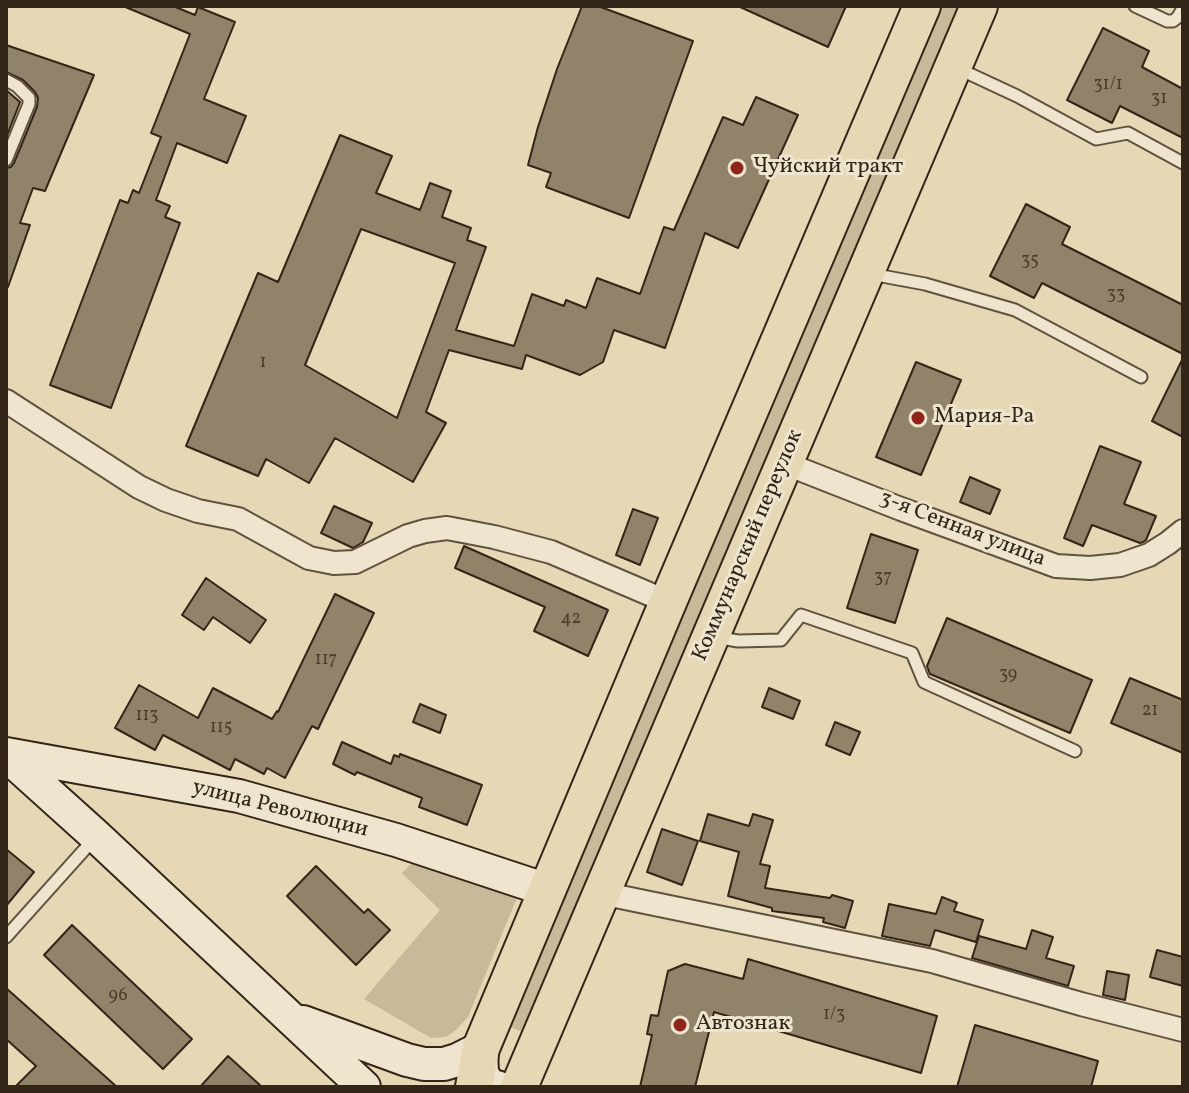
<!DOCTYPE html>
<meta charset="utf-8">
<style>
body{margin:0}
#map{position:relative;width:1189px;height:1093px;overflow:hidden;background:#e6d7b5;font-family:Vollkorn,serif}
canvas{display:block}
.frame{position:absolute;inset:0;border:8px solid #342519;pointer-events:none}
</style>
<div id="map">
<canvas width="1189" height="1093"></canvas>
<div class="frame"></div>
</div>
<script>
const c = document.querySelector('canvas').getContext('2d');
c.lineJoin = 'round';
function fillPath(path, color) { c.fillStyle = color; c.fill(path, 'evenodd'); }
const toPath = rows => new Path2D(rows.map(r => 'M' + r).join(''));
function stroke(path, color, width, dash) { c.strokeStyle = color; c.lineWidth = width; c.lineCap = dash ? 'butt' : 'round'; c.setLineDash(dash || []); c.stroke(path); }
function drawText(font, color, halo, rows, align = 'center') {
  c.font = font + ' Vollkorn,serif'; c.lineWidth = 6; c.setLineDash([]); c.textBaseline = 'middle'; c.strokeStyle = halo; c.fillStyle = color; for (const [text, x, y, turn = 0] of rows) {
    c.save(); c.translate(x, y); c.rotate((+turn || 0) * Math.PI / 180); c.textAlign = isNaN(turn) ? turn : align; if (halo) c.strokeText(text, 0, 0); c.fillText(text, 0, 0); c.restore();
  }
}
fillPath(toPath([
 [935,6,958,6,525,1033,506,1025],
 [413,862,521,888,468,1017,456,1030,446,1037,431,1038,364,999,440,910,402,873]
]), '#c8b99a');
const building = toPath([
 [123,6,173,6,195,15,198,7,235,22,204,99,246,116,227,163,177,143,156,200,170,206,165,217,180,223,111,408,50,385,120,200,128,203,133,190,139,193,161,137,151,133,190,34,123,6],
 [582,6,598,6,693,41,629,218,546,187,551,173,528,165,538,127,557,69,582,6],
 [738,6,846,6,828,47,738,6],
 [1103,28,1149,51,1142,67,1183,89,1183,138,1120,106,1112,123,1067,100,1103,28],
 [6,45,94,75,45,191,33,188,20,223,30,225,8,287,6,287,6,168,11,167,14,163,37,107,38,98,35,92,23,80,6,72,6,45],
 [6,90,20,102,6,138,6,90],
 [756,97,798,115,738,248,705,233,665,348,614,330,603,362,580,375,526,355,522,369,449,350,426,412,446,423,413,482,335,438,309,483,266,459,258,476,186,446,258,273,278,282,340,135,392,156,376,193,420,210,430,183,451,191,442,217,471,228,467,240,486,247,456,330,514,346,532,294,564,306,566,300,586,308,597,278,640,294,664,227,674,230,723,117,743,125,756,97],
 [361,229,455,263,397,418,305,365,361,229],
 [1026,204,1070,227,1062,244,1183,305,1183,354,1042,283,1034,298,990,276,1026,204],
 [1183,358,1183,437,1152,421,1183,358],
 [916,362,961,380,921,475,876,457,916,362],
 [1100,446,1141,462,1124,504,1156,516,1146,540,1143,542,1140,543,1092,525,1083,546,1064,538,1100,446],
 [970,477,1000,490,990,514,960,502,970,477],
 [334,506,372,523,363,542,353,548,321,533,334,506],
 [633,509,658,518,640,565,616,555,633,509],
 [871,534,918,550,895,623,847,608,871,534],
 [464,546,608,610,588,656,534,631,545,607,455,568,464,546],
 [206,578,266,620,250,643,213,617,204,630,182,615,206,578],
 [335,594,374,613,318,729,312,726,285,778,267,768,264,774,235,759,230,770,163,735,155,750,115,728,139,685,198,718,213,688,272,719,277,711,278,712,335,594],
 [947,618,1092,680,1070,733,930,674,927,666,947,618],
 [1130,678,1183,700,1183,753,1111,723,1130,678],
 [769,688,800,701,793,719,762,707,769,688],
 [420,704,446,715,440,733,413,722,420,704],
 [835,722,860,732,850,755,826,745,835,722],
 [342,742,391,764,394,755,399,757,400,754,482,785,467,825,419,807,422,798,357,772,355,775,333,764,342,742],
 [708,814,749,826,753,814,773,820,760,864,770,866,765,888,830,898,832,895,853,901,845,928,823,922,824,918,772,911,772,908,728,896,739,852,700,841,708,814],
 [662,829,698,841,682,885,647,872,662,829],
 [6,849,34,872,6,906,6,849],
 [316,866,364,913,368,909,390,930,356,965,287,896,316,866],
 [942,897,957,903,954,911,983,920,976,942,935,930,930,946,882,936,889,904,936,914,942,897],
 [72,925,192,1039,163,1069,44,955,72,925],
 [1032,930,1053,937,1046,958,1074,966,1068,986,972,958,979,936,1026,949,1032,930],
 [1157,950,1183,957,1183,986,1150,977,1157,950],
 [748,959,937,1016,921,1073,714,1012,695,1087,640,1087,652,1035,647,1034,651,1015,658,1016,668,971,685,964,743,979,748,959],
 [1107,971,1129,975,1125,1000,1103,995,1107,971],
 [6,988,117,1087,15,1087,36,1066,6,1039,6,988],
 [975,1025,1098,1061,1091,1087,957,1087,975,1025],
 [228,1056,262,1087,200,1087,228,1056]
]);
fillPath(building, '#91826a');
stroke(building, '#342519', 2);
const lane = toPath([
 [1135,6,1167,21,1173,21,1178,17,1183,8],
 [957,68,1017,96,1096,139,1128,133,1183,163],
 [6,80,17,86,29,98,29,104,6,160],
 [871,274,925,284,1015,310,1141,377],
 [715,637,738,641,781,640,801,615,912,653,924,682,1075,751],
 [6,937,93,840]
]);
const street = toPath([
 [6,401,139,487,166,500,198,511,238,519,309,558,334,563,355,562,408,536,425,531,447,528,494,537,551,552,668,602],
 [784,463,901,509,1056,566,1090,568,1120,565,1149,555,1168,543,1183,531],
 [601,893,932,961,1081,1004,1183,1030]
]);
const secondary = toPath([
 [6,754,239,796,396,840,547,890],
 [6,755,96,836,364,1087],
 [303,1022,407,1060,424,1064,444,1064,457,1060,481,1048,482,1074,490,1086,497,1087]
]);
const primary = toPath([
 [474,1087,481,1048,668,602,922,6],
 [519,1087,979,6]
]);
stroke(lane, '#605240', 15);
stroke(street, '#605240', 26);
stroke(secondary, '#342519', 36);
stroke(primary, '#342519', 40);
stroke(lane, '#efe5cf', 11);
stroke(street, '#efe5cf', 22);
stroke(secondary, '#efe5cf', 32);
stroke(primary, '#e6d7b5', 36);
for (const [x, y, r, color] of [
 [737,168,8,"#8f2418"],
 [918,418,8,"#8f2418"],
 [680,1025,8,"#8f2418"]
]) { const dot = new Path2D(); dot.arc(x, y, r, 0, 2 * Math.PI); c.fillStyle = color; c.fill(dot); stroke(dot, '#efe5cf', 3); }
drawText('18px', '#4b3c2d', null, [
 ["31/1",1108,86],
 ["31",1159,100],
 ["35",1030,262],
 ["33",1116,296],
 ["1",263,364],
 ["37",883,579],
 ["42",571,620],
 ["117",326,661],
 ["39",1008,676],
 ["21",1150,712],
 ["113",147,717],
 ["115",221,729],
 ["96",118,997],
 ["1/3",834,1016]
]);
drawText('22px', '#342519', '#efe5cf', [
 ["Чуйский тракт",753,168],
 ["Мария-Ра",934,418],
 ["Автознак",696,1025]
], 'left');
drawText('22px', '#342519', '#efe5cf', [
 ["3-я Сенная улица",962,530,21],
 ["Коммунарский переулок",749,546,-67],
 ["улица Революции",280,810,14]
]);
</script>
